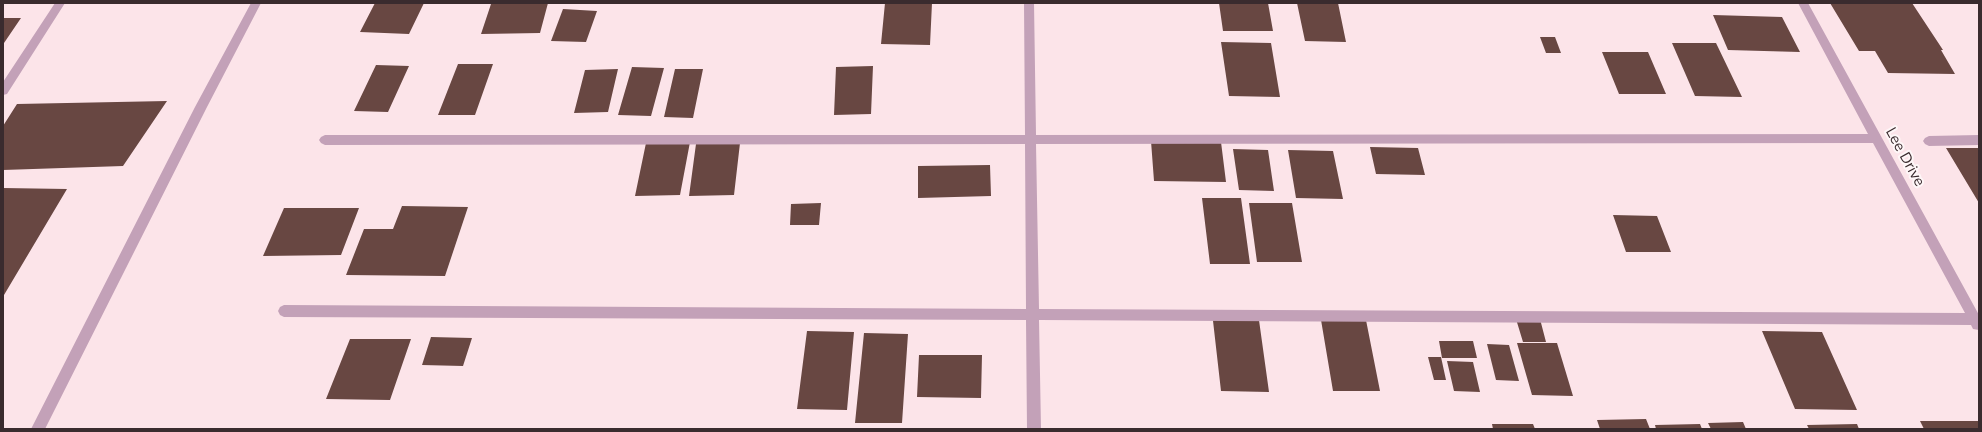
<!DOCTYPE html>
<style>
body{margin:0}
#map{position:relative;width:1982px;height:432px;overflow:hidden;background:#fce4e9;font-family:Mulish,sans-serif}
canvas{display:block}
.frame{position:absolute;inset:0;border:4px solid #3a2b2e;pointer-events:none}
</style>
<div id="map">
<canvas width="1982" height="432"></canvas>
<div class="frame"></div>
</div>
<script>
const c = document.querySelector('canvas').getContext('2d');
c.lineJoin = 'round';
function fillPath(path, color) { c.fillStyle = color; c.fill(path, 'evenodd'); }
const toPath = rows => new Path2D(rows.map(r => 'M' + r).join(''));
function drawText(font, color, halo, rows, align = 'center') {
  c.font = font + ' Mulish,sans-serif'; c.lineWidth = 4; c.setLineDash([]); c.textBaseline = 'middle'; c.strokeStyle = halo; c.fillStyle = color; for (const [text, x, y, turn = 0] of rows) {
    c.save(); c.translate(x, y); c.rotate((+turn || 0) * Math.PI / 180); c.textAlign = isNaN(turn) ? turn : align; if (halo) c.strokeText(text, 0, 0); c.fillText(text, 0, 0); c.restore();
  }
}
fillPath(toPath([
 [375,3,424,3,409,34,360,32],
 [548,3,540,33,481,34,491,4],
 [885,3,932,3,930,45,881,44],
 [1219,3,1268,3,1273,31,1223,31],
 [1297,3,1338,3,1346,42,1305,41],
 [1830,3,1912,3,1943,50,1941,50,1955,74,1888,73,1875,51,1859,51],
 [563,9,597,11,586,42,551,41],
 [1713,15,1782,17,1800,52,1728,50],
 [3,18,21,18,4,43,3,43],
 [1540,37,1555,37,1561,53,1546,53],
 [1221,42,1271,43,1280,97,1229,96],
 [1672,43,1716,43,1742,97,1695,96],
 [1602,52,1648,52,1666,94,1619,94],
 [458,64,493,64,475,115,438,115],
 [376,65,409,66,388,112,354,111],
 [873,66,871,114,834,115,836,67],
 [632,67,664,68,651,116,618,115],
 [618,69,608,112,574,113,585,70],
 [675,69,703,69,693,118,664,117],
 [167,101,123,166,3,170,3,126,17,104],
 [1151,141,1221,142,1226,182,1154,181],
 [690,142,680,195,635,196,646,143],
 [740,143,734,195,689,196,696,144],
 [1370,147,1418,148,1425,175,1376,174],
 [1946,148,1979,148,1979,203],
 [1233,149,1268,150,1274,191,1239,190],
 [1288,150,1333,151,1343,199,1296,198],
 [990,165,991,196,918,198,918,166],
 [3,188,67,189,4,295,3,295],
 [1202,198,1241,198,1250,264,1210,264],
 [821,203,819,225,790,225,791,204],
 [1249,203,1292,203,1302,262,1257,262],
 [402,206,468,207,445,276,346,275,364,229,393,229],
 [284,208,359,208,341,255,263,256],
 [1613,215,1657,216,1671,252,1626,252],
 [1212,312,1258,313,1269,392,1221,391],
 [1320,314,1365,315,1380,391,1333,391],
 [1516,319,1540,319,1546,342,1523,342],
 [807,331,854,332,847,410,797,409],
 [1762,331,1822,332,1857,410,1795,409],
 [864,333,908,334,902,423,855,423],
 [431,337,472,338,463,366,422,365],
 [350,339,411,339,390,400,326,399],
 [1439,341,1473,341,1477,358,1442,358],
 [1517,343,1557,343,1573,396,1532,395],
 [1487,344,1509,345,1519,381,1496,380],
 [919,355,982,355,981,398,917,397],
 [1428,357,1441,357,1446,380,1434,380],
 [1447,361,1473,362,1480,392,1454,391],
 [1646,419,1650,429,1600,429,1597,420],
 [1920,421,1979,421,1979,429,1924,429],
 [1743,422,1746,429,1711,429,1708,423],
 [1492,424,1533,424,1535,429,1493,429],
 [1700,424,1702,429,1656,429,1655,425],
 [1857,424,1859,429,1809,429,1807,425]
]), '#684742');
fillPath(toPath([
 [55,3,65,3,7,94,3,95,3,82,55,3],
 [251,3,261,3,207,107,45,429,31,429,195,107,251,3],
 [1024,3,1034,3,1036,135,1868,134,1798,3,1808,3,1979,315,1979,330,1973,329,1971,325,1039,320,1041,429,1027,429,1026,320,284,317,280,315,278,311,280,307,284,305,1026,309,1025,144,325,145,321,143,319,140,321,137,325,135,1025,135,1024,3],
 [1873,143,1965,313,1039,309,1036,144,1873,143],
 [1979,135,1979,145,1929,146,1925,144,1923,141,1925,138,1929,136,1979,135]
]), '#c3a1b8');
drawText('15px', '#3a2b2e', '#fef6f7', [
 ["Lee Drive",1905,157,61]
]);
</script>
